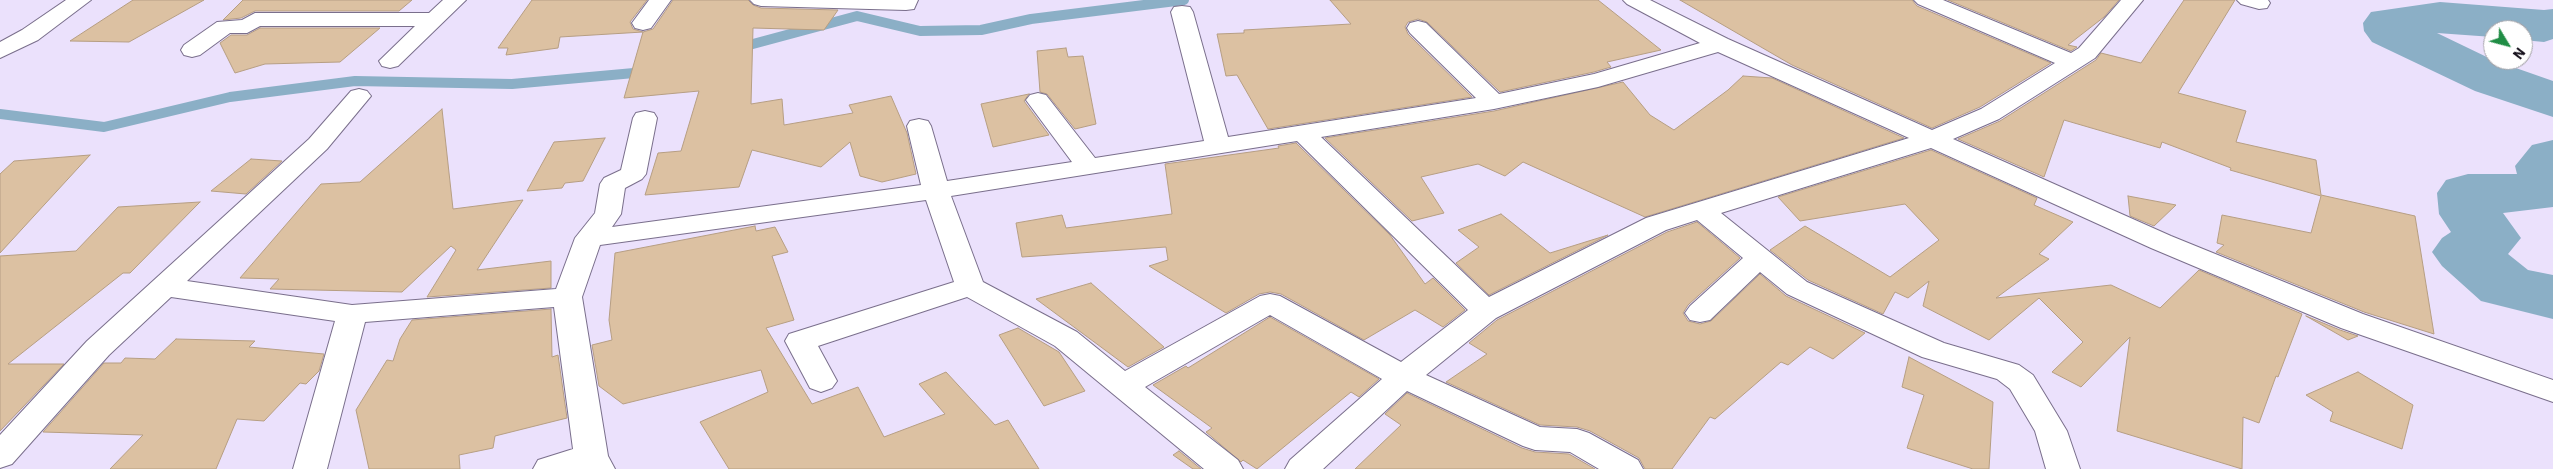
<!DOCTYPE html>
<style>
body{margin:0}
#map{position:relative;width:2553px;height:469px;overflow:hidden;background:#ebe1fc;font-family:"IBM Plex Sans",sans-serif}
canvas{display:block}
.north{position:absolute;left:2483px;top:20px;width:50px;height:50px;box-sizing:border-box;background:#fff;border:1px solid #a19fa4;border-radius:50%;rotate:127deg;font-size:14px;font-weight:700;line-height:20px;text-align:center;color:#15101b}
.north::after{content:'';display:block;margin:auto;width:18px;height:22px;background:#208d45;clip-path:polygon(50% 0,100% 100%,50% 72%,0 100%)}
</style>
<div id="map">
<canvas width="2553" height="469"></canvas>
<div class="north">N</div>
</div>
<script>
const c = document.querySelector('canvas').getContext('2d');
c.lineJoin = 'round';
const toPath = rows => new Path2D(rows.map(r => 'M' + r).join(''));
function stroke(path, color, width, dash) { c.strokeStyle = color; c.lineWidth = width; c.lineCap = dash ? 'butt' : 'round'; c.setLineDash(dash || []); c.stroke(path); }
function fillPath(path, color) { c.fillStyle = color; c.fill(path, 'evenodd'); }
stroke(toPath([
 [738,48,857,16,920,31,981,30,1031,19,1184,0],
 [0,114,104,127,230,97,355,81,512,84,645,72]
]), '#8bafc6', 10);
fillPath(toPath([
 [2440,2,2544,10,2553,9,2553,39,2544,42,2523,40,2523,30,2493,30,2493,37,2437,33,2493,60,2553,81,2553,117,2475,91,2372,42,2364,31,2363,23,2371,12,2440,2],
 [2553,140,2553,207,2503,213,2521,238,2508,254,2528,270,2553,275,2553,319,2481,301,2442,266,2432,252,2442,238,2451,232,2439,214,2437,193,2446,180,2468,174,2517,174,2515,166,2532,145,2553,140]
]), '#8bafc6');
const building = toPath([
 [133,0,204,0,129,42,70,41,133,0],
 [243,0,412,0,399,11,255,11,241,18,223,20,243,0],
 [532,0,647,0,630,22,633,29,643,32,560,37,558,48,506,55,508,48,498,48,532,0],
 [673,0,748,0,753,5,761,8,838,10,824,30,753,28,751,104,782,99,784,125,853,113,849,105,891,96,907,133,916,174,882,182,860,176,850,142,821,167,752,150,739,187,645,195,658,153,681,151,699,91,624,98,643,32,653,29,673,0],
 [1330,0,1598,0,1661,50,1607,62,1611,67,1594,72,1500,92,1427,22,1418,19,1408,22,1405,27,1408,34,1472,97,1268,129,1237,75,1226,76,1217,34,1244,33,1244,30,1351,24,1330,0],
 [1680,0,1912,0,1917,6,2051,63,1980,107,1932,128,1792,65,1680,0],
 [1948,0,2119,0,2104,17,2068,45,2077,47,2071,51,1948,0],
 [2184,0,2235,0,2178,93,2246,111,2236,142,2316,160,2321,195,2415,216,2434,334,2364,312,2216,252,2224,245,2217,243,2222,215,2311,233,2321,196,2230,170,2231,168,2162,142,2160,148,2064,120,2044,177,1958,139,2000,121,2096,60,2101,53,2141,63,2184,0],
 [260,28,380,28,340,62,265,64,235,73,220,43,231,35,247,35,260,28],
 [1066,48,1068,57,1083,56,1096,124,1075,129,1047,94,1040,92,1037,51,1066,48],
 [1743,76,1772,78,1904,138,1645,217,1523,162,1505,176,1478,164,1421,177,1444,213,1412,221,1325,138,1494,111,1623,82,1650,115,1674,130,1728,90,1743,76],
 [1029,94,1024,101,1049,135,993,147,981,104,1029,94],
 [442,109,453,209,523,200,477,270,551,261,551,288,427,297,456,250,451,246,402,292,270,289,279,279,240,278,321,184,360,182,442,109],
 [605,138,583,181,565,183,562,188,527,191,554,142,605,138],
 [1296,143,1390,235,1425,284,1433,278,1465,310,1443,327,1415,310,1364,340,1281,294,1270,292,1259,294,1226,313,1149,266,1168,260,1166,247,1022,257,1016,223,1062,215,1066,228,1172,214,1165,164,1279,148,1278,146,1296,143],
 [1931,150,2037,198,2034,205,2073,222,2039,254,2049,259,1996,298,2111,285,2160,308,2199,270,2302,314,2278,377,2276,376,2259,423,2243,417,2242,469,2117,431,2130,337,2081,387,2052,372,2083,342,2039,298,1989,340,1923,306,1929,281,1908,298,1895,292,1883,314,1808,280,1770,250,1805,226,1890,277,1939,240,1905,204,1800,221,1778,197,1931,150],
 [90,155,0,253,0,174,14,161,90,155],
 [251,159,282,161,246,194,211,191,251,159],
 [2128,196,2176,205,2154,226,2130,216,2128,196],
 [200,202,130,273,123,273,8,364,64,364,0,431,0,256,76,251,118,207,200,202],
 [1501,214,1550,253,1608,235,1489,295,1456,263,1479,247,1458,230,1501,214],
 [1697,222,1740,258,1688,305,1683,313,1688,321,1700,324,1711,321,1760,274,1786,296,1865,333,1833,359,1810,347,1788,365,1781,362,1715,419,1710,417,1672,469,1645,469,1639,458,1590,431,1577,427,1540,425,1446,382,1487,354,1469,343,1497,320,1667,232,1697,222],
 [755,226,756,231,775,227,788,252,772,256,794,320,766,328,812,404,858,387,884,437,945,414,919,384,946,372,995,425,1008,420,1039,469,729,469,700,422,768,392,761,370,623,404,599,386,592,345,612,340,609,320,615,253,755,226],
 [1091,283,1164,347,1128,367,1036,299,1091,283],
 [551,309,552,357,558,355,567,418,495,436,493,448,459,455,460,469,369,469,356,410,387,360,393,361,400,339,412,320,551,309],
 [2306,316,2340,330,2358,336,2348,340,2306,316],
 [1270,317,1379,379,1359,397,1351,392,1257,469,1243,460,1241,462,1206,432,1212,428,1153,385,1186,366,1188,368,1270,317],
 [1018,328,1059,352,1085,391,1044,406,999,335,1018,328],
 [176,339,255,341,249,347,324,354,319,371,306,384,300,383,264,421,237,419,216,469,110,469,143,435,43,432,104,363,121,363,125,358,155,359,176,339],
 [1909,357,1993,402,1989,469,1973,469,1907,448,1924,395,1902,387,1909,357],
 [2358,372,2413,405,2402,449,2330,421,2333,412,2306,395,2358,372],
 [1407,393,1522,448,1535,452,1569,454,1595,469,1355,469,1401,425,1385,414,1407,393],
 [1179,451,1201,469,1193,469,1173,455,1179,451]
]);
fillPath(building, '#dcc1a2');
stroke(building, '#b69e83', 1);
const minor = toPath([
 [66,0,91,0,38,40,0,58,0,42,22,30,66,0],
 [443,0,466,0,398,66,390,68,382,66,379,61,415,26,260,26,247,33,230,33,200,55,192,57,184,55,181,50,184,45,217,22,242,20,255,13,429,13,443,0],
 [649,0,671,0,651,28,643,30,635,28,632,23,649,0],
 [750,0,918,0,914,9,906,10,761,6,754,4,750,0],
 [1623,0,1650,0,1728,39,1932,130,1981,109,2055,63,1918,4,1914,0,1943,0,2071,53,2079,48,2121,0,2143,0,2095,58,1999,119,1953,139,2171,236,2363,314,2553,380,2553,402,2341,328,2151,248,1931,148,1721,213,1807,282,1944,343,2019,365,2033,375,2067,431,2080,469,2046,469,2035,431,2010,389,1997,379,1922,357,1787,294,1760,272,1710,320,1700,322,1690,320,1685,313,1690,306,1743,258,1697,220,1666,230,1496,318,1426,375,1540,427,1577,429,1589,433,1638,460,1643,469,1599,469,1570,452,1535,450,1523,446,1407,391,1323,469,1285,469,1290,460,1382,379,1270,315,1145,387,1238,460,1243,469,1204,469,1055,346,967,297,818,346,837,381,832,388,821,392,810,388,785,341,789,334,954,282,926,200,600,245,582,297,608,456,615,469,533,469,538,460,573,449,554,307,365,322,327,469,293,469,335,321,171,297,109,355,12,464,0,468,0,435,87,341,309,139,351,91,359,89,367,91,371,96,327,149,187,281,352,305,556,289,575,238,595,213,600,184,604,178,621,170,633,118,636,113,645,111,654,113,657,118,646,174,642,179,625,188,621,214,612,227,921,185,907,126,910,121,919,119,928,121,931,126,947,181,1072,162,1026,100,1030,95,1038,93,1046,95,1095,158,1204,141,1171,12,1174,7,1182,6,1190,7,1193,12,1228,137,1476,98,1410,33,1407,28,1410,23,1418,21,1426,23,1499,94,1594,74,1700,43,1627,4,1623,0],
 [1718,52,1909,138,1646,218,1489,297,1321,137,1494,109,1598,87,1718,52],
 [1297,141,1468,310,1401,362,1280,296,1270,294,1260,296,1125,371,1077,332,983,282,951,196,1297,141],
 [2237,0,2268,0,2270,3,2267,8,2259,9,2241,4,2237,0]
]);
stroke(minor, '#7a6f8c', 2);
fillPath(minor, '#fff');
</script>
